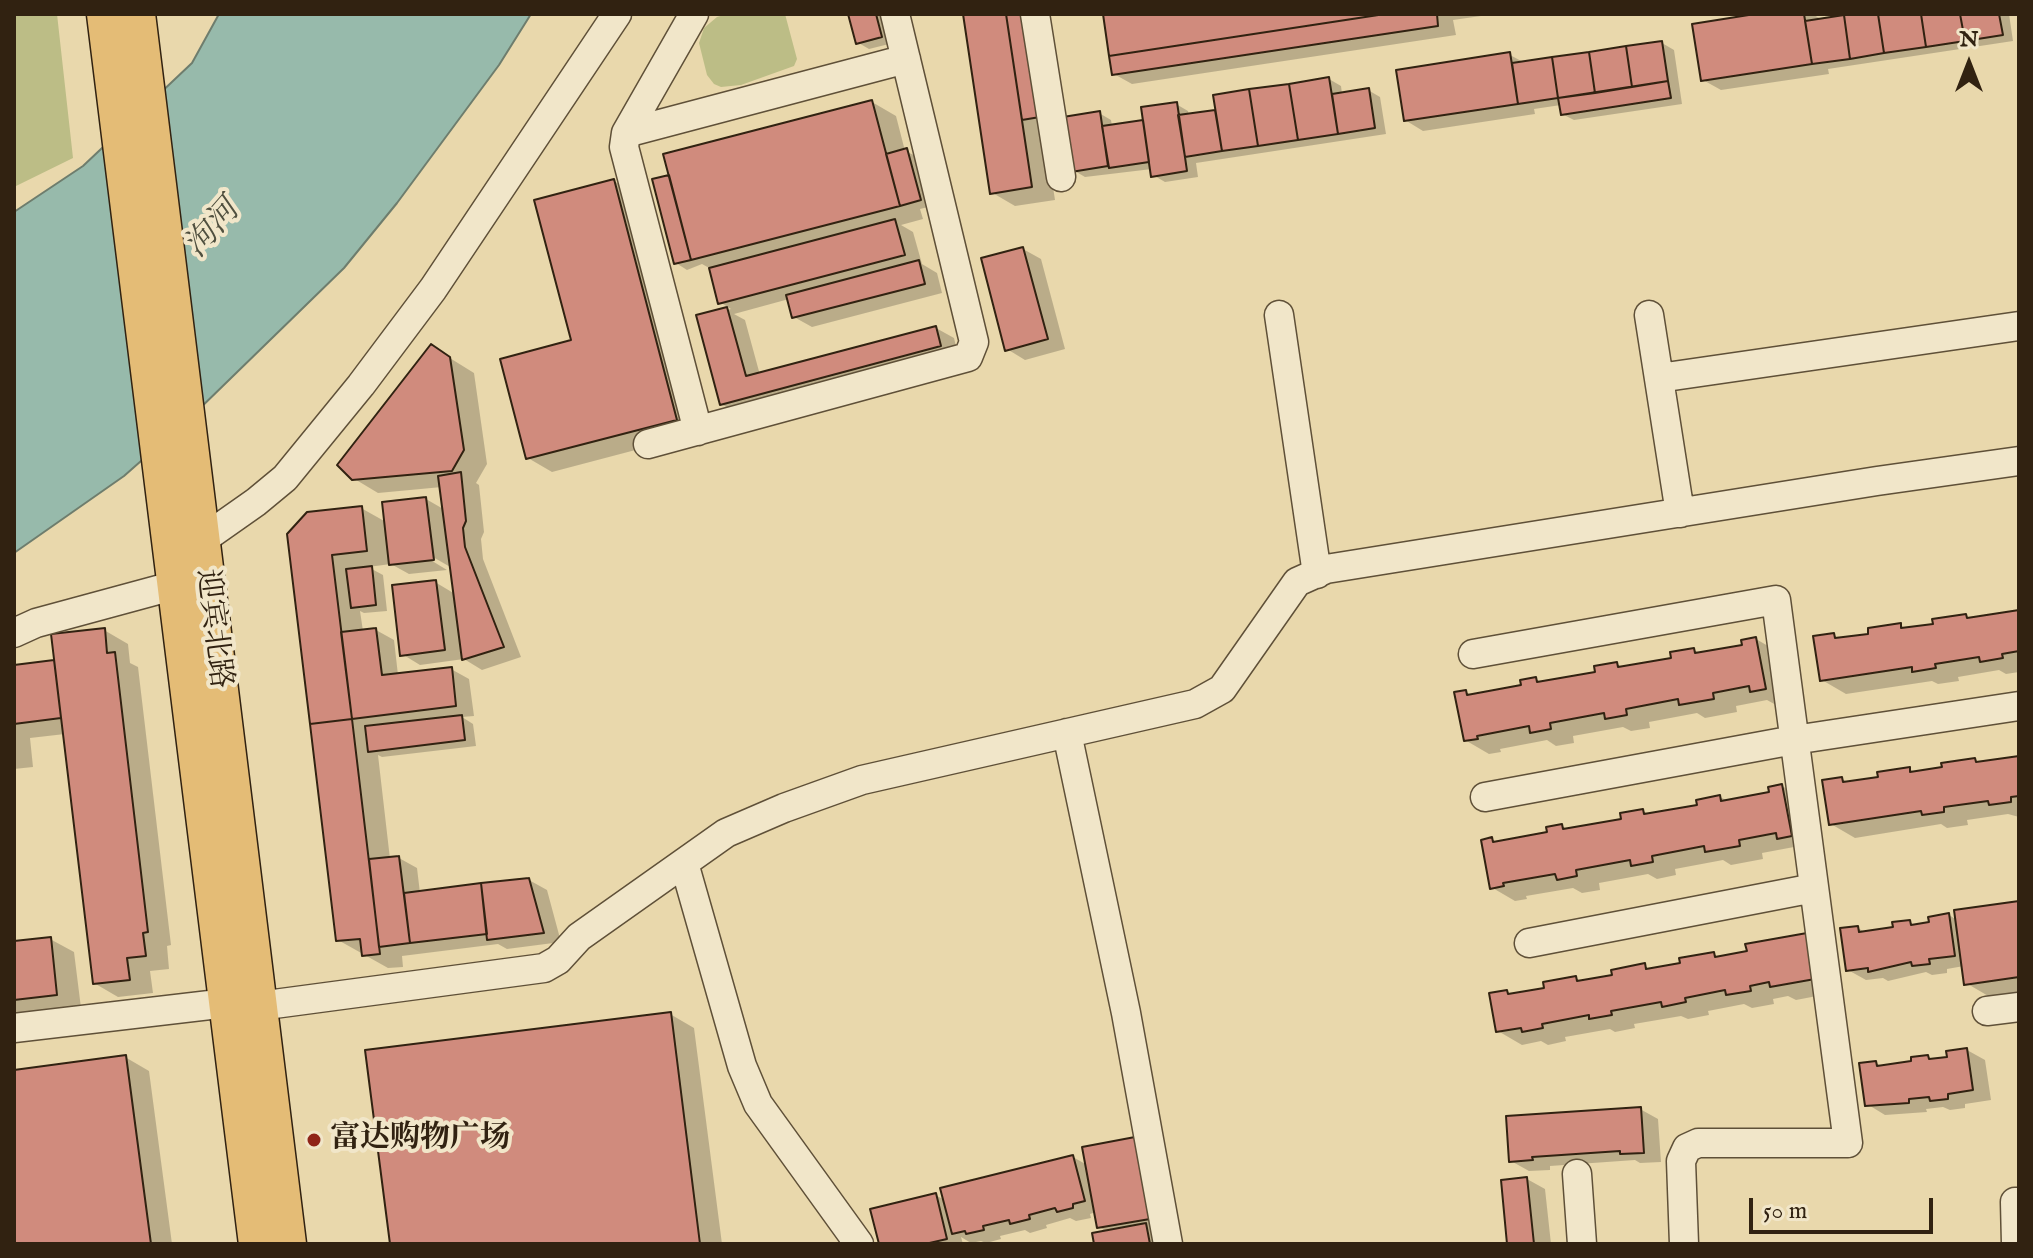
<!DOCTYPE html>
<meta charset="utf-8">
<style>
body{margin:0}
#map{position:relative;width:2033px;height:1258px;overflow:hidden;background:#e9d8ac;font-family:"IM FELL English",serif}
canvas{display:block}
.frame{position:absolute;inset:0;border:16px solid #312211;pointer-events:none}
.north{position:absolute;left:1929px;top:24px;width:80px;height:80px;-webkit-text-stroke:6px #f1e6c9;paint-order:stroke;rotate:0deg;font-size:22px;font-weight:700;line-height:32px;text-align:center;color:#312211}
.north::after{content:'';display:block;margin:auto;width:28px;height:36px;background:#312211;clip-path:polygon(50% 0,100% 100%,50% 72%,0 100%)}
.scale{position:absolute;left:1749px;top:1198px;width:184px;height:36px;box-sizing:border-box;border:4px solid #312211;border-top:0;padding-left:10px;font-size:24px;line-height:28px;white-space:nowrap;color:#312211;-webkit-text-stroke:6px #f1e6c9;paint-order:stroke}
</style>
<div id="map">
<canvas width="2033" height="1258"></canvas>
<div class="frame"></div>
<div class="north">N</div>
<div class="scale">50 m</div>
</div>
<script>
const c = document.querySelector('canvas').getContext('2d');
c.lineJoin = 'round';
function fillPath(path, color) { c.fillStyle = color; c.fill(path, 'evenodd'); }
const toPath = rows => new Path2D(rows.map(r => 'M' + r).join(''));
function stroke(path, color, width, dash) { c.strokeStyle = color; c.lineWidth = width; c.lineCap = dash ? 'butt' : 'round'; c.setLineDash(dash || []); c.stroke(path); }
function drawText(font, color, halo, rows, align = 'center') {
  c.font = font + ' "IM FELL English","Noto Serif SC",serif'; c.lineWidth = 8; c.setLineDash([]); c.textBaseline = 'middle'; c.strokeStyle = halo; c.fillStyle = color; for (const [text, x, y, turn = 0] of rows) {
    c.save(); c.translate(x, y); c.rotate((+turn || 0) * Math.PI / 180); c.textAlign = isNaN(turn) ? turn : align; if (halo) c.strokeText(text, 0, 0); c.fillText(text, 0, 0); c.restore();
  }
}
fillPath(toPath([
 [14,14,57,14,73,158,14,187],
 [727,14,785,14,797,59,794,66,741,85,721,87,714,84,707,75,699,43,704,28,717,17]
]), '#bcbd86');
const water = toPath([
 [219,14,531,14,499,65,397,203,344,268,192,416,124,476,14,553,14,212,83,166,192,63,219,14]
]);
fillPath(water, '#97baab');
stroke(water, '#6e7d6d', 2);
fillPath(toPath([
 [850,14,885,14,893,43,869,49,857,42],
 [965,14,1039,14,1044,129,1055,200,1015,206,991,192],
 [1105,14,1495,14,1453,20,1456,35,1132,84,1114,74],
 [1769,14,1812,14,1821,19,1865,14,2009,14,2013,41,1828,69,1829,74,1721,90,1703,80],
 [1662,43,1674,50,1682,104,1574,120,1562,114,1561,105,1534,109,1535,114,1423,131,1405,120,1510,55,1525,63],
 [1329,79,1341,86,1342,94,1368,90,1380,97,1386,134,1196,163,1198,177,1165,182,1153,175,1152,169,1085,177,1073,170,1099,113,1111,120,1112,126,1145,122,1176,104,1188,111,1189,116,1218,112],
 [872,102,896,116,905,151,918,157,932,206,920,209,923,219,901,225,913,232,922,264,937,273,942,293,812,327,794,317,789,299,734,314,745,320,760,375,936,328,954,338,958,355,739,414,721,404,698,317,731,309,720,302,711,269,702,264,687,270,676,263],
 [614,181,638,195,700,433,552,472,528,458,573,342],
 [1023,249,1041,259,1065,349,1025,360,1007,349],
 [432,347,474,373,487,464,476,483,479,485,484,532,481,539,483,559,521,657,482,670,464,659,420,665,402,654,435,582,455,594,452,568,426,553,424,556,447,570,409,574,391,564,368,567,383,575,387,611,364,613,360,611,363,631,376,630,394,640,398,675,451,669,469,679,474,716,462,717,473,724,476,746,382,757,378,755,390,859,399,858,417,868,420,893,529,880,547,890,561,942,507,949,498,944,402,956,403,967,388,968,338,940,289,535,361,508,386,522,426,499,445,510,442,487,378,493,353,478],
 [2019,612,2019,672,2006,674,1999,670,1958,677,1959,681,1938,684,1932,681,1846,694,1822,680,1833,635,1841,640,1871,635,1900,625,1907,629,1935,625,1965,616,1972,620],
 [104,630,128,644,130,663,138,667,171,945,167,946,169,969,150,971,153,993,118,997,94,983,65,734,30,738,33,767,14,769,14,667,57,662],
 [1756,639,1780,653,1789,703,1776,705,1767,700,1736,706,1737,712,1705,718,1697,713,1649,722,1650,728,1631,731,1623,727,1573,736,1574,743,1556,746,1547,740,1500,749,1501,752,1489,754,1465,740,1466,692,1473,696,1523,687,1536,679,1543,683,1598,673,1617,664,1624,668,1673,659,1694,650,1702,654,1744,646],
 [2019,758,2019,817,2008,814,1967,820,1968,825,1947,828,1941,824,1855,838,1831,824,1842,779,1850,783,1880,779,1909,769,1917,773,1975,760,1981,763],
 [1782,786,1806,800,1803,852,1794,847,1762,853,1763,859,1731,865,1723,860,1675,869,1676,875,1657,879,1648,874,1599,883,1600,890,1582,893,1573,888,1526,896,1527,899,1515,901,1491,887,1492,839,1498,843,1549,834,1562,826,1569,830,1624,820,1643,811,1651,815,1699,806,1720,797,1728,801,1771,793],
 [2019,903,2019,993,1990,997,1966,983,1964,966,1947,969,1947,973,1932,975,1926,972,1888,981,1883,978,1866,980,1848,970,1858,928,1866,933,1895,929,1909,922,1916,926,1931,924,1949,915,1957,920],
 [50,939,74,952,81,1008,14,1016,14,943],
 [1748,945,1838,992,1796,1000,1788,996,1773,999,1774,1004,1752,1008,1744,1004,1708,1011,1709,1015,1688,1019,1681,1016,1634,1024,1635,1028,1615,1032,1610,1029,1565,1037,1566,1041,1548,1045,1541,1041,1522,1045,1498,1031,1506,992,1512,995,1547,989,1576,978,1583,982,1614,977,1644,966,1651,970,1682,964,1713,954,1720,958,1749,952],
 [670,1014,694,1028,722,1244,392,1244],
 [1967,1050,1985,1060,1991,1100,1965,1104,1965,1108,1950,1110,1943,1107,1926,1109,1927,1112,1885,1115,1867,1104,1876,1063,1884,1067,1913,1063,1928,1057,1934,1060,1949,1058],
 [125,1057,149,1071,172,1244,14,1244,14,1072],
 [1640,1109,1658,1119,1661,1162,1640,1163,1635,1160,1550,1166,1550,1170,1529,1171,1511,1161],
 [1134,1140,1165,1244,1096,1244,1107,1232,1099,1227,1096,1212,1090,1214,1091,1218,1076,1221,1070,1218,1046,1225,1047,1228,1030,1233,1025,1230,1000,1236,1001,1239,986,1243,981,1241,971,1243,961,1237,963,1244,881,1244,935,1195,945,1200,1073,1157,1087,1165],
 [1527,1179,1545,1189,1551,1244,1509,1244]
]), '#0003');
const building = toPath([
 [848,14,876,14,882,37,856,44,848,14],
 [963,14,1006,14,1032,187,990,194,963,14],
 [1006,14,1023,14,1040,117,1022,120,1006,14],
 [1103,14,1385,14,1109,56,1103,14],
 [1385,14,1437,14,1438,26,1112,75,1109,56,1385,14],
 [1755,14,1804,14,1812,64,1701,81,1692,24,1755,14],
 [1852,14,1878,14,1884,53,1850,59,1844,15,1852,14],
 [1878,14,1921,14,1926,47,1884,53,1878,14],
 [1921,14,1960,14,1965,41,1926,47,1921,14],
 [1960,14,1999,14,2003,35,1965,41,1960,14],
 [1844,15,1850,59,1812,64,1805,21,1844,15],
 [1662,41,1668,81,1632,87,1626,46,1662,41],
 [1626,46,1632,87,1595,93,1589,52,1626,46],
 [1510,52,1518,104,1404,121,1396,70,1510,52],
 [1589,52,1595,93,1558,98,1552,57,1589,52],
 [1552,57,1558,98,1518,104,1512,63,1552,57],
 [1329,77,1338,134,1298,140,1289,84,1329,77],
 [1668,81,1671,98,1561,115,1558,98,1668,81],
 [1289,84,1298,140,1258,146,1249,89,1289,84],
 [1369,88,1375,128,1338,134,1332,94,1369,88],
 [1249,89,1258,146,1222,151,1213,95,1249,89],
 [872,100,900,206,691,260,663,154,872,100],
 [1177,102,1187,171,1151,177,1141,107,1177,102],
 [1215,110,1222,151,1185,157,1178,115,1215,110],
 [1100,111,1108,166,1071,172,1063,117,1100,111],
 [1143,120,1149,162,1109,168,1102,126,1143,120],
 [907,148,921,200,900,206,886,154,907,148],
 [669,175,691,260,674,264,652,179,669,175],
 [614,179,677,420,526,459,500,359,571,340,534,200,614,179],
 [895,219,905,255,718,304,709,268,895,219],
 [1023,247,1048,339,1005,351,981,258,1023,247],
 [919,260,925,284,792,318,786,295,919,260],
 [727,307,746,376,936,326,941,346,720,405,696,315,727,307],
 [431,344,450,357,464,450,452,471,352,480,337,465,431,344],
 [461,472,466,521,463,528,465,547,504,647,462,660,438,476,461,472],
 [426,497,434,560,389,565,382,502,426,497],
 [362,506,367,551,332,555,352,719,310,724,287,534,307,512,362,506],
 [372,566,376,605,351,608,346,569,372,566],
 [436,580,445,650,400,656,392,585,436,580],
 [2019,610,2019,651,2002,654,2003,658,1980,662,1979,657,1935,664,1936,668,1912,672,1912,667,1820,681,1813,636,1834,633,1835,638,1868,634,1868,628,1901,623,1901,628,1933,624,1932,619,1966,614,1967,618,2019,610],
 [105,628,107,653,115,652,148,932,143,933,146,956,127,958,130,980,93,984,51,634,105,628],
 [376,628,382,675,452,667,456,706,352,719,341,632,376,628],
 [1756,637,1766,689,1750,692,1749,686,1713,693,1714,699,1679,705,1678,699,1626,709,1627,715,1605,719,1604,713,1550,723,1551,729,1530,733,1529,726,1477,736,1478,739,1464,741,1454,692,1466,690,1467,695,1521,685,1520,680,1536,677,1537,682,1595,672,1594,666,1617,662,1618,667,1671,658,1670,652,1694,648,1695,653,1742,645,1741,640,1756,637],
 [54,660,61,718,14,724,14,665,54,660],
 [462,715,465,740,368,752,365,726,462,715],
 [352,719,380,954,362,956,360,939,336,941,310,724,352,719],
 [2019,756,2019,796,2011,797,2011,802,1989,805,1988,801,1944,807,1944,812,1922,815,1921,811,1829,825,1822,780,1842,777,1843,782,1878,777,1877,772,1910,767,1910,772,1942,767,1941,763,1975,758,1976,762,2019,756],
 [1782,784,1792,836,1777,839,1776,833,1739,840,1740,846,1705,852,1704,846,1652,856,1653,862,1631,866,1630,860,1576,870,1577,876,1557,880,1555,874,1503,883,1504,886,1490,889,1481,840,1492,837,1493,842,1547,832,1546,827,1562,824,1563,829,1621,819,1620,813,1643,809,1644,814,1697,805,1696,800,1720,795,1721,801,1769,792,1768,787,1782,784],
 [399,856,410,943,379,947,369,859,399,856],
 [529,878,544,933,487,940,481,883,529,878],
 [481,883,487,934,410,943,404,893,481,883],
 [2019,901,2019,977,1964,985,1954,910,2019,901],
 [1949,913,1955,956,1929,959,1930,964,1912,966,1911,962,1868,972,1868,968,1846,971,1840,928,1858,926,1859,932,1893,927,1892,922,1910,920,1911,925,1929,922,1928,917,1949,913],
 [1807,933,1815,979,1770,987,1769,982,1750,986,1751,991,1726,995,1725,990,1685,998,1686,1002,1662,1007,1661,1002,1611,1011,1612,1015,1589,1019,1589,1015,1542,1024,1543,1028,1522,1032,1521,1028,1496,1032,1489,993,1507,990,1508,994,1544,988,1543,982,1576,976,1577,981,1612,975,1611,970,1645,963,1646,969,1680,963,1679,958,1714,952,1715,957,1747,951,1745,944,1807,933],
 [51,937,57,995,14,1000,14,941,51,937],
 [671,1012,700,1244,390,1244,365,1050,671,1012],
 [1967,1048,1973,1090,1948,1094,1948,1099,1930,1101,1929,1097,1909,1099,1909,1103,1865,1106,1859,1063,1876,1061,1877,1066,1911,1061,1911,1057,1928,1055,1929,1059,1947,1057,1946,1051,1967,1048],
 [126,1055,151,1244,14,1244,14,1070,126,1055],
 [1641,1107,1644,1153,1620,1154,1620,1151,1532,1157,1533,1160,1509,1162,1506,1116,1641,1107],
 [1135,1137,1150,1219,1097,1228,1082,1147,1135,1137],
 [1073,1155,1085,1201,1073,1204,1073,1208,1057,1212,1055,1208,1029,1215,1030,1219,1010,1224,1009,1220,983,1226,984,1230,966,1234,965,1231,952,1234,940,1188,1073,1155],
 [1527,1177,1534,1244,1507,1244,1501,1180,1527,1177],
 [936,1193,947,1239,925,1244,879,1244,870,1209,936,1193],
 [1146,1223,1150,1244,1094,1244,1092,1233,1146,1223]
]);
fillPath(building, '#d08b7d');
stroke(building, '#312211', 2);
const minor = toPath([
 [694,14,626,133,624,147,698,431],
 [1035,14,1061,177],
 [626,133,906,59],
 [1279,315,1317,574],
 [1649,315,1680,513],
 [1659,378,2019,326],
 [648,444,968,357,974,342,895,14],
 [202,540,256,502,285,478,361,385,433,289,617,14],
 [14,633,36,623,176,585],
 [1473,654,1776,600,1848,1143,1698,1143,1687,1148,1681,1161,1684,1244],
 [1067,733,1126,1013,1168,1244],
 [1485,797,1794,740,2019,706],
 [684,863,742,1066,758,1104,859,1244],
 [1529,943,1814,888],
 [259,1006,544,968,558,960,579,937,726,833,784,808,862,780,1195,704,1222,689,1297,582,1326,569,1877,481,2019,461],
 [1987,1011,2019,1007],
 [14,1028,227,1003],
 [1577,1174,1582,1244],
 [2016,1244,2015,1202,2019,1202]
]);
const major = toPath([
 [105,14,257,1244],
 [137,14,288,1244]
]);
stroke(minor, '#5f5038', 31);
stroke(major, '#312211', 39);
stroke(minor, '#f1e6c9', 28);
stroke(major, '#e4bc76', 36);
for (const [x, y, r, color] of [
 [314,1140,8,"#8f2418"]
]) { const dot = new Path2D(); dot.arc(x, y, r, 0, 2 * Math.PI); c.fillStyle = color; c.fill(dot); stroke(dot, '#f1e6c9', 3); }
drawText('30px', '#312211', '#f1e6c9', [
 ["迎宾北路",212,629,83]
]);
drawText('bold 30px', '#312211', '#f1e6c9', [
 ["富达购物广场",330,1140]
], 'left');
drawText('italic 32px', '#50503f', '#f1e6c9', [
 ["泃河",214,230,-49]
]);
</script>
